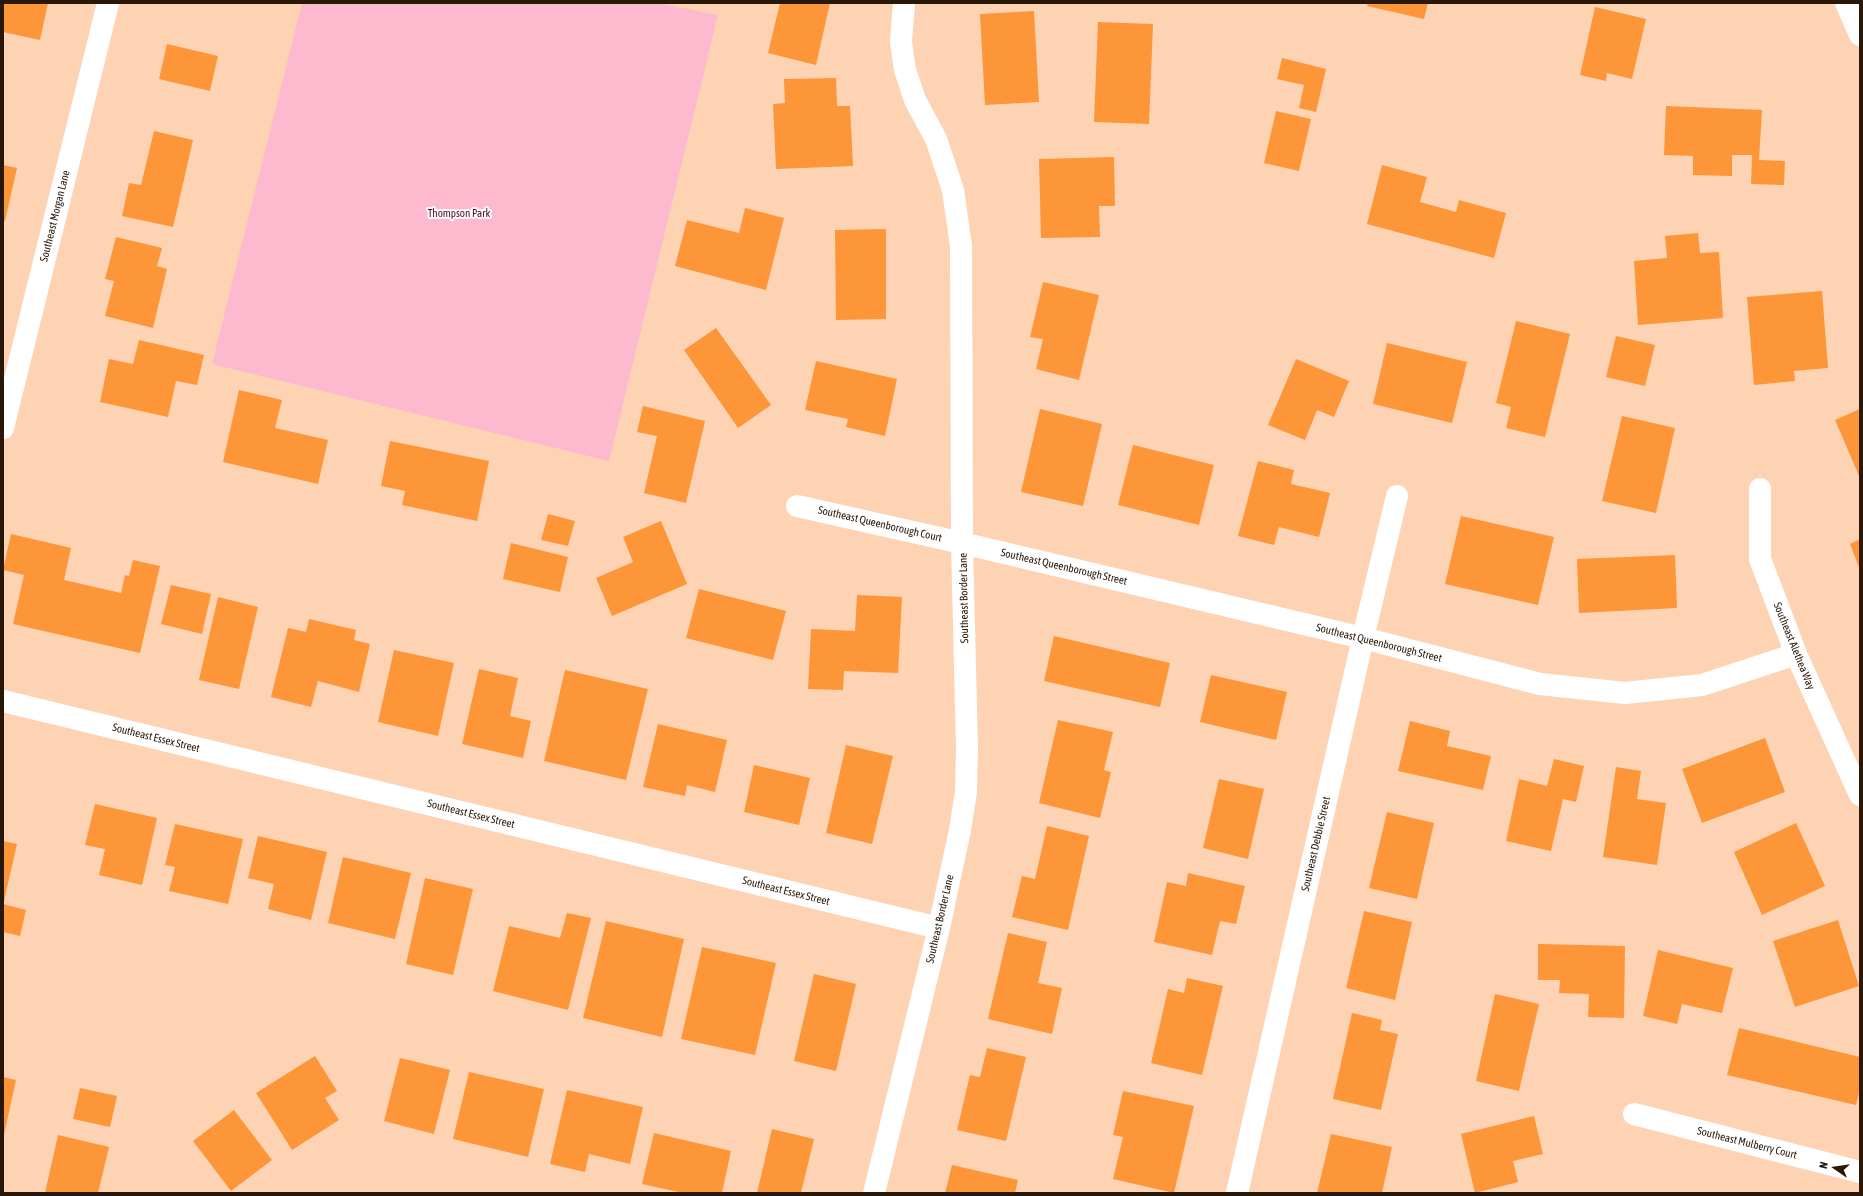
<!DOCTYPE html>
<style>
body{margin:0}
#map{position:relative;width:1863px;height:1196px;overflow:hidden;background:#fed3b3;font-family:"Asap Condensed",sans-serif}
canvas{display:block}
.frame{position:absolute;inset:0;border:4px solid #291707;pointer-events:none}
.north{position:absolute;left:1815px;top:1148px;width:40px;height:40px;-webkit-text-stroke:3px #fefefe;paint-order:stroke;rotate:283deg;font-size:11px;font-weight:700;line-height:16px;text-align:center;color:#291707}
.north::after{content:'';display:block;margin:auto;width:14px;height:18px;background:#291707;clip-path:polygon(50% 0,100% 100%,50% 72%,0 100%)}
</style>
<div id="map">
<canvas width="1863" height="1196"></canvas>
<div class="frame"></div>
<div class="north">N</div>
</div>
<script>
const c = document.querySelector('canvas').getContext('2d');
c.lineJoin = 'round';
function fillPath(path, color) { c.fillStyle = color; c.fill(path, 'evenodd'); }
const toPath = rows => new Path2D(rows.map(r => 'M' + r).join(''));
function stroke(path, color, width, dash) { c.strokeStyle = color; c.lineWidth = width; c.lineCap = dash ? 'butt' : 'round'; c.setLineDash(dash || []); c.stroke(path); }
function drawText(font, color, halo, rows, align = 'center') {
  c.font = font + ' "Asap Condensed",sans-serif'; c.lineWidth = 4; c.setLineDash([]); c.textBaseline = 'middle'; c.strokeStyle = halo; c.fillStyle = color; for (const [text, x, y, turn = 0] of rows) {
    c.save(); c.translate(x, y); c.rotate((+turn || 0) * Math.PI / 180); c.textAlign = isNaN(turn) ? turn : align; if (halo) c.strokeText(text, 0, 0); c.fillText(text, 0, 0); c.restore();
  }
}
fillPath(toPath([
 [302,3,658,3,718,15,609,461,212,364]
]), '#fdb9ce');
fillPath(toPath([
 [3,3,48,3,40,40,3,32],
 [780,3,830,3,816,65,768,53],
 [1368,3,1428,3,1424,19,1367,6],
 [1595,7,1646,19,1632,79,1607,73,1606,81,1580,75],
 [1034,11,1039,102,985,105,980,14],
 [1098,22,1153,24,1149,124,1094,122],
 [167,44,218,56,210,91,159,79],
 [1282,58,1326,69,1316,112,1299,108,1304,85,1277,79],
 [836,78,837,106,850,106,853,166,776,169,773,104,785,103,784,79],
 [1666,106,1762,110,1759,160,1785,161,1784,185,1751,184,1752,155,1732,155,1732,176,1693,175,1693,156,1664,155],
 [1276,111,1311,119,1299,171,1264,163],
 [154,131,193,140,173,227,122,216,129,183,141,185],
 [1114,157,1115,206,1099,206,1100,237,1041,238,1039,159],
 [3,165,17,168,5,221,3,221],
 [1382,165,1427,177,1420,202,1456,212,1459,200,1506,213,1494,258,1367,224],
 [745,208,784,218,766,290,675,266,687,220,739,233],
 [886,229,886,319,836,320,835,230],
 [1698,233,1700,253,1719,252,1723,318,1638,325,1634,261,1667,258,1665,236],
 [116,237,162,248,157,266,167,269,153,328,105,316,114,281,105,279],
 [1043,282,1099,295,1079,380,1036,369,1043,339,1030,337],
 [1822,291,1828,368,1794,371,1795,381,1754,385,1747,297],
 [1516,321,1570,334,1545,437,1506,428,1511,407,1496,403],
 [716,328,771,405,738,428,684,350],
 [1616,336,1655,345,1645,386,1606,377],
 [139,340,204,355,197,385,176,381,168,417,100,402,109,359,133,364],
 [1387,343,1467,362,1452,423,1373,404],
 [1296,359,1349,381,1334,417,1317,410,1305,440,1268,425],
 [816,361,897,379,885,436,846,427,848,419,805,410],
 [239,390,282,400,275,428,328,440,318,484,223,462],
 [643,406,705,421,686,503,644,493,657,436,637,432],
 [1040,409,1102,424,1083,506,1021,492],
 [1860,409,1860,478,1835,420],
 [1622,416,1675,428,1656,513,1602,501],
 [390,441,489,461,477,521,402,505,405,491,381,486],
 [1133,445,1214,465,1199,525,1118,505],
 [1258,461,1294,470,1291,484,1330,493,1319,537,1279,527,1274,545,1238,536],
 [548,514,575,521,568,546,541,540],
 [1461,516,1554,537,1538,605,1445,584],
 [661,521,687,584,612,616,596,578,633,562,623,537],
 [11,534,71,548,64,580,121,593,125,575,129,576,133,560,160,566,140,653,13,624,24,575,3,570],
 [1860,539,1860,570,1850,544],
 [511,543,568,557,560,592,503,579],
 [1675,555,1677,608,1579,613,1577,559],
 [171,585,211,594,202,634,161,624],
 [699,589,786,611,773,660,686,638],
 [857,595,902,597,898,673,844,671,843,690,808,689,811,629,855,631],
 [218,597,258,607,239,689,199,680],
 [309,619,356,630,354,640,370,644,359,692,318,681,311,707,271,697,288,628,306,632],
 [1054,636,1170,663,1160,707,1044,681],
 [394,650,454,663,438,736,378,722],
 [479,669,518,678,510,716,531,721,523,758,462,744],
 [565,670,648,689,626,780,544,761],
 [1211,675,1287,692,1276,740,1200,722],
 [1058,720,1113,732,1104,770,1111,772,1100,818,1039,803],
 [1410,721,1450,731,1447,746,1491,756,1483,790,1398,771],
 [658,724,727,740,715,792,687,785,685,796,643,787],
 [1765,738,1785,792,1702,823,1682,769],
 [846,745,893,756,872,844,826,833],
 [1554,759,1584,766,1576,802,1563,799,1551,851,1506,841,1519,779,1547,786],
 [754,765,810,778,799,825,744,812],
 [1616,767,1641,771,1637,799,1666,803,1657,865,1603,857],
 [1219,779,1264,789,1248,859,1203,848],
 [95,804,157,818,142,885,99,875,105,849,85,845],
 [1387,812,1434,823,1417,899,1369,888],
 [1796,823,1825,886,1762,915,1734,852],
 [175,824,243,839,228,904,169,891,175,867,165,865],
 [1047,826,1089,836,1068,930,1012,917,1022,876,1035,879],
 [258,836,327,852,311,920,268,909,274,884,248,878],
 [3,841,17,844,4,901,3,901],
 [343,857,411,873,395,939,328,923],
 [1188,873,1245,886,1236,924,1220,921,1212,955,1154,942,1167,882,1186,886],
 [425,878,473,889,453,975,406,964],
 [3,904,26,910,20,936,3,932],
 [1364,911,1412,922,1395,1000,1346,988],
 [567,913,591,918,568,1010,493,991,509,926,560,938],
 [1838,920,1859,986,1795,1007,1773,941],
 [606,921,684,939,662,1037,583,1018],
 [1008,933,1047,942,1038,983,1062,988,1052,1034,988,1019],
 [1538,944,1625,946,1624,1018,1588,1017,1589,994,1559,993,1560,980,1538,980],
 [702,947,776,963,755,1055,681,1039],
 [1658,950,1733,968,1722,1013,1682,1004,1677,1024,1643,1016],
 [814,974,856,984,836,1071,794,1061],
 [1187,978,1223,986,1202,1075,1151,1063,1168,989,1184,993],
 [1495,994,1539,1004,1519,1091,1476,1081],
 [1352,1013,1382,1020,1380,1030,1398,1034,1381,1110,1333,1099],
 [1739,1028,1860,1057,1860,1089,1856,1105,1727,1075],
 [987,1048,1026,1057,1006,1141,957,1130,970,1075,980,1077],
 [315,1056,337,1091,325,1098,339,1120,292,1150,256,1093],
 [400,1058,450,1070,434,1134,384,1121],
 [469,1072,544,1089,528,1157,453,1139],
 [3,1077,16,1080,4,1135,3,1135],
 [80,1088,117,1096,110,1127,73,1119],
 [567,1090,643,1107,630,1164,589,1154,585,1172,550,1164],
 [1123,1091,1194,1106,1174,1193,1113,1179,1123,1137,1113,1135],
 [234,1110,272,1160,231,1191,193,1141],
 [1534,1116,1543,1154,1513,1161,1518,1182,1475,1193,1461,1134],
 [772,1129,814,1139,801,1193,757,1193],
 [654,1133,731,1151,722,1193,683,1193,642,1184],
 [1331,1134,1392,1147,1382,1193,1317,1193],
 [58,1135,109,1147,98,1193,45,1193],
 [952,1165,1018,1180,1015,1193,945,1193]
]), '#fc9638');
stroke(toPath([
 [3,428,108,3],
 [1760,489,1760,559,1796,654,1860,795],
 [797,506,962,543,1363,638,1540,684,1625,693,1702,685,1796,654],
 [3,701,939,928],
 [1634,1114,1860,1172],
 [874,1193,939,928,960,830,966,792,967,750,962,543,961,246,953,190,936,139,915,100,905,70,901,42,904,3],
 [1237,1193,1363,638,1397,496]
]), '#fff', 22);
stroke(toPath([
 [1846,3,1860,35]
]), '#fff', 22);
drawText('11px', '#54042b', '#fefefe', [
 ["Thompson Park",459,214]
]);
drawText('11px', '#291707', '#fefefe', [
 ["Southeast Morgan Lane",55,216,-76],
 ["Southeast Queenborough Court",880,524,13],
 ["Southeast Queenborough Street",1064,567,13],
 ["Southeast Border Lane",964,598,-91],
 ["Southeast Queenborough Street",1379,643,14],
 ["Southeast Alethea Way",1794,646,68],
 ["Southeast Essex Street",156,738,14],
 ["Southeast Essex Street",471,814,14],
 ["Southeast Debbie Street",1316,844,-77],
 ["Southeast Essex Street",786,891,14],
 ["Southeast Border Lane",940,919,-77],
 ["Southeast Mulberry Court",1747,1143,14]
]);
</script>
